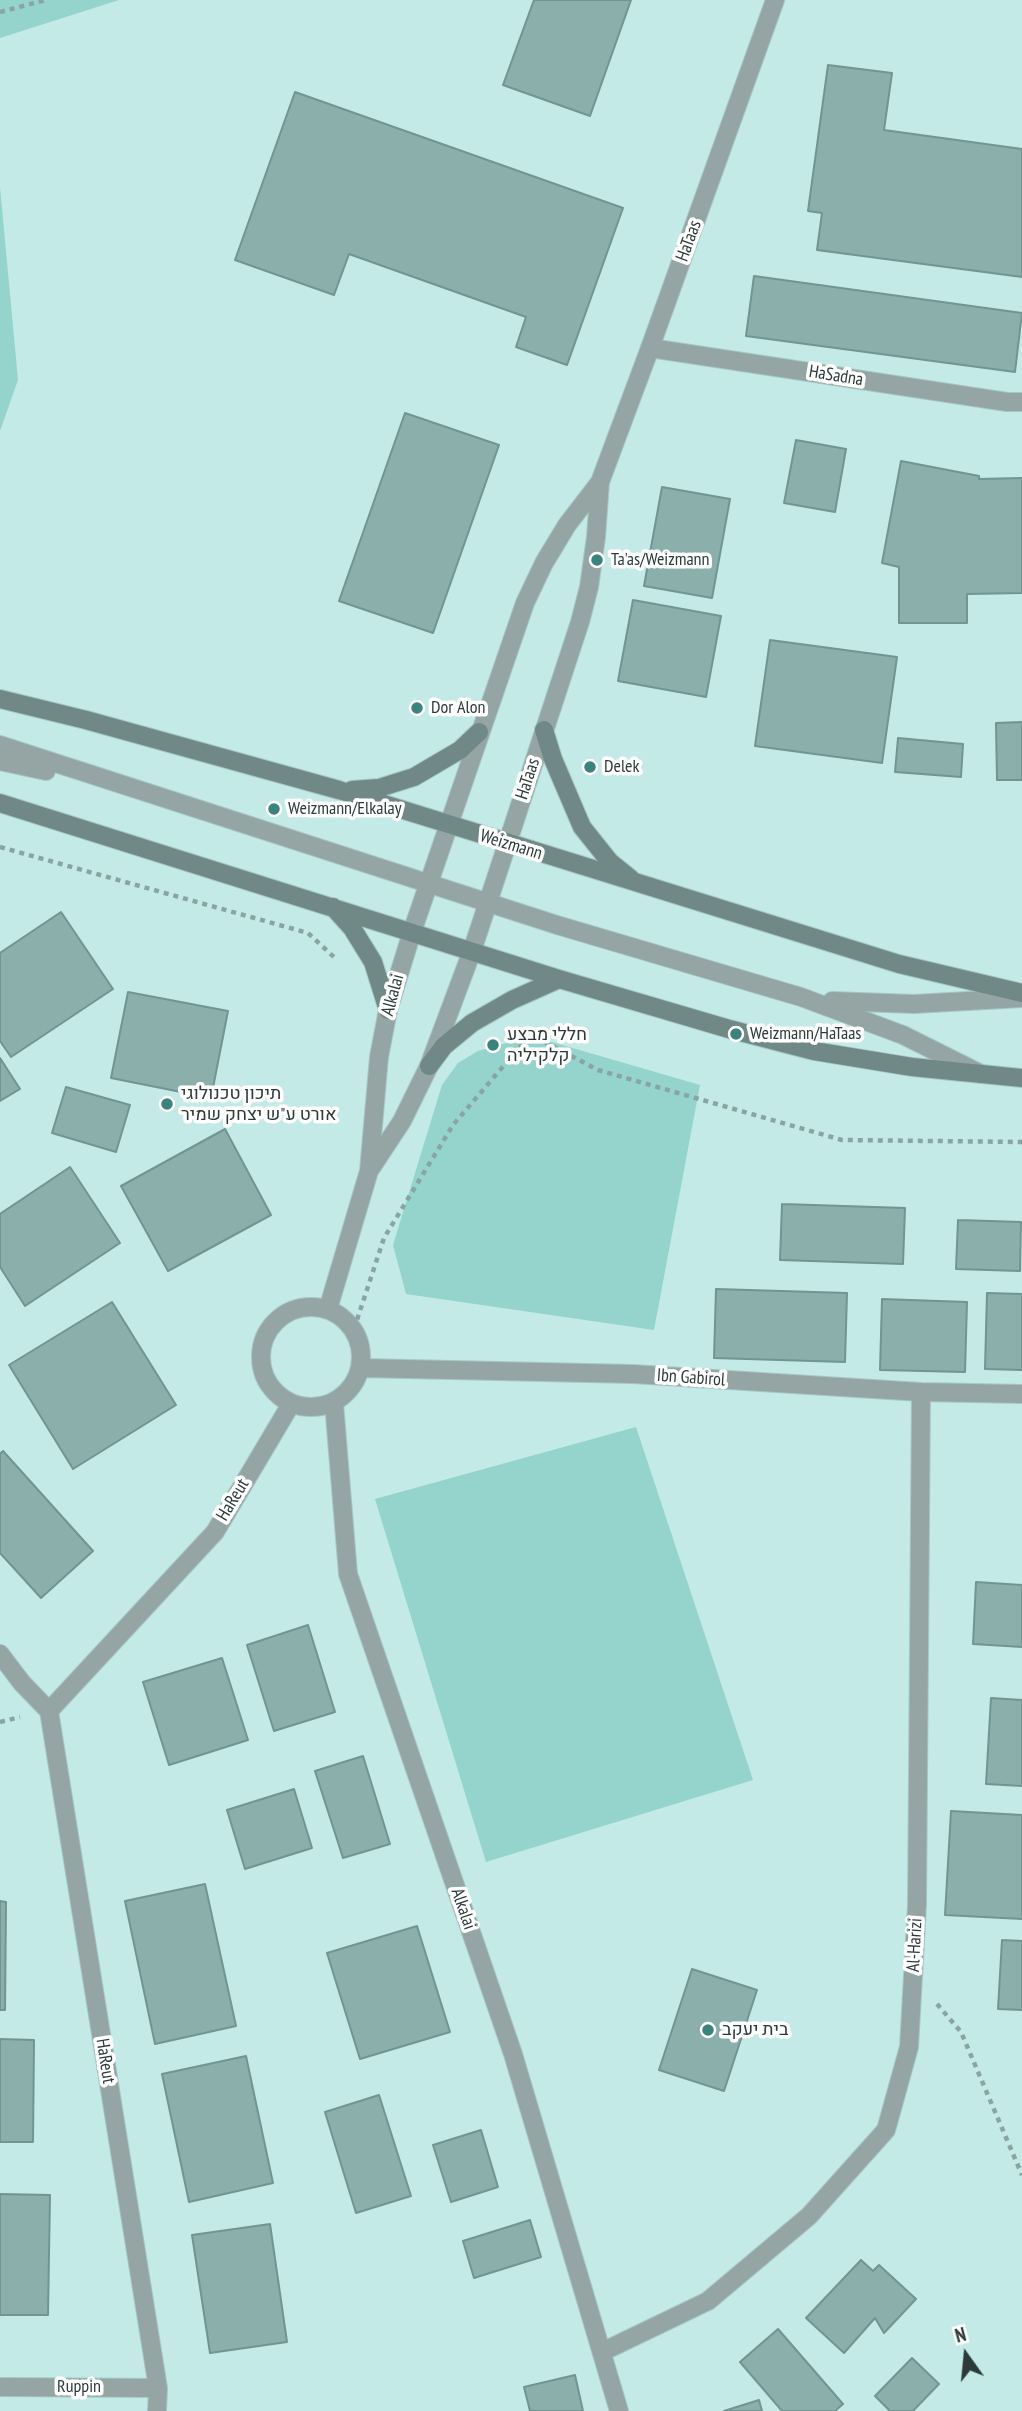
<!DOCTYPE html>
<meta charset="utf-8">
<style>
body{margin:0}
#map{position:relative;width:1022px;height:2411px;overflow:hidden;background:#c3eae6;font-family:"PT Sans Narrow",sans-serif}
canvas{display:block}
.north{position:absolute;left:931px;top:2320px;width:70px;height:70px;-webkit-text-stroke:5px #fff;paint-order:stroke;rotate:345deg;font-size:19px;font-weight:700;line-height:28px;text-align:center;color:#2c3b3a}
.north::after{content:'';display:block;margin:auto;width:24px;height:32px;background:#2c3b3a;clip-path:polygon(50% 0,100% 100%,50% 72%,0 100%)}
</style>
<div id="map">
<canvas width="1022" height="2411"></canvas>
<div class="north">N</div>
</div>
<script>
const c = document.querySelector('canvas').getContext('2d');
c.lineJoin = 'round';
function fillPath(path, color) { c.fillStyle = color; c.fill(path, 'evenodd'); }
const toPath = rows => new Path2D(rows.map(r => 'M' + r).join(''));
function stroke(path, color, width, dash) { c.strokeStyle = color; c.lineWidth = width; c.lineCap = dash ? 'butt' : 'round'; c.setLineDash(dash || []); c.stroke(path); }
function drawText(font, color, halo, rows, align = 'center') {
  c.font = font + ' "PT Sans Narrow",Heebo,sans-serif'; c.lineWidth = 7; c.setLineDash([]); c.textBaseline = 'middle'; c.strokeStyle = halo; c.fillStyle = color; for (const [text, x, y, turn = 0] of rows) {
    c.save(); c.translate(x, y); c.rotate((+turn || 0) * Math.PI / 180); c.textAlign = isNaN(turn) ? turn : align; if (halo) c.strokeText(text, 0, 0); c.fillText(text, 0, 0); c.restore();
  }
}
fillPath(toPath([
 [0,0,119,0,0,38],
 [0,187,18,380,0,431],
 [514,1041,552,1042,700,1085,654,1330,406,1294,393,1245,442,1085,458,1063,478,1051],
 [636,1427,753,1780,486,1862,375,1499]
]), '#95d3cd');
const building = toPath([
 [534,0,631,0,590,116,503,85,534,0],
 [828,65,892,73,884,130,1022,149,1022,277,817,250,822,213,808,211,828,65],
 [295,92,623,208,567,365,516,347,526,317,349,254,334,295,235,260,295,92],
 [754,276,1022,313,1015,372,746,336,754,276],
 [405,413,499,445,433,633,339,601,405,413],
 [796,440,846,449,835,512,784,503,796,440],
 [901,461,979,476,979,479,1022,478,1022,593,967,594,967,623,899,623,899,567,882,563,901,461],
 [662,487,730,499,712,598,644,586,662,487],
 [633,600,721,616,706,697,618,681,633,600],
 [770,640,897,657,882,763,755,746,770,640],
 [1022,722,1022,780,997,780,996,723,1022,722],
 [898,738,963,744,961,777,895,772,898,738],
 [61,912,113,989,11,1057,0,1041,0,953,61,912],
 [128,992,228,1011,211,1098,111,1078,128,992],
 [0,1058,20,1089,0,1101,0,1058],
 [66,1087,130,1105,116,1152,52,1133,66,1087],
 [225,1129,271,1215,168,1271,121,1186,225,1129],
 [70,1167,120,1243,25,1306,0,1267,0,1214,70,1167],
 [782,1204,905,1208,903,1264,780,1260,782,1204],
 [958,1220,1021,1222,1020,1271,956,1269,958,1220],
 [716,1289,847,1293,845,1362,714,1358,716,1289],
 [987,1293,1022,1294,1022,1370,985,1369,987,1293],
 [882,1299,967,1302,965,1372,880,1370,882,1299],
 [112,1302,176,1405,73,1469,9,1365,112,1302],
 [3,1451,93,1551,41,1598,0,1553,0,1454,3,1451],
 [976,1582,1022,1585,1022,1647,973,1644,976,1582],
 [308,1625,335,1712,274,1731,247,1645,308,1625],
 [222,1658,248,1740,169,1765,143,1682,222,1658],
 [991,1698,1022,1700,1022,1786,986,1784,991,1698],
 [363,1756,390,1844,343,1858,315,1771,363,1756],
 [294,1789,312,1848,245,1869,227,1810,294,1789],
 [951,1811,1022,1815,1022,1919,945,1915,951,1811],
 [205,1884,236,2026,155,2044,125,1901,205,1884],
 [0,1901,6,1902,5,2010,0,2010,0,1901],
 [417,1926,450,2032,360,2059,327,1953,417,1926],
 [1002,1940,1022,1941,1022,2010,998,2009,1002,1940],
 [692,1969,757,1990,724,2091,659,2070,692,1969],
 [0,2039,34,2040,33,2142,0,2142,0,2039],
 [246,2056,273,2183,189,2202,162,2074,246,2056],
 [379,2095,411,2196,356,2213,325,2112,379,2095],
 [481,2130,498,2187,451,2202,433,2145,481,2130],
 [0,2194,50,2195,48,2315,0,2315,0,2194],
 [530,2220,541,2257,474,2278,463,2241,530,2220],
 [270,2224,287,2342,210,2353,192,2235,270,2224],
 [861,2260,873,2271,879,2265,916,2299,884,2333,875,2318,844,2353,806,2318,861,2260],
 [778,2329,843,2404,835,2411,782,2411,740,2362,778,2329],
 [912,2358,939,2384,913,2411,890,2411,875,2396,912,2358],
 [575,2375,583,2411,530,2411,524,2387,575,2375],
 [759,2400,762,2411,724,2411,759,2400]
]);
fillPath(building, '#8bb0ac');
stroke(building, '#719592', 2);
const service = toPath([
 [0,745,557,925,801,997,903,1035,981,1074],
 [0,761,46,771],
 [832,1001,914,1004,1022,998]
]);
const minor = toPath([
 [650,348,1007,402,1022,402],
 [371,1168,402,1121,429,1066,472,951],
 '261 1357a50 50 0 1 1 100 0a50 50 0 1 1-100 0Z',
 [328,1309,369,1171,379,1057,388,1010,412,932],
 [361,1368,633,1374,921,1392,1022,1394],
 [334,1403,348,1574,513,2054,619,2411],
 [0,1654,22,1683,49,1711],
 [602,2352,708,2301,809,2216,886,2130,909,2047,917,1905,921,1392],
 [0,2387,158,2388],
 [157,2411,158,2388,49,1711,215,1532,291,1404]
]);
const tertiary = toPath([
 [412,932,525,603,544,563,567,525,600,482,650,348,775,0],
 [472,951,580,622,589,587,596,537,600,482]
]);
const secondary = toPath([
 [0,699,86,720,339,790,899,964,1022,993],
 [544,730,553,759,582,827,610,862,631,879],
 [352,790,379,788,414,777,460,750,479,732],
 [0,803,559,979,729,1029,814,1051,912,1067,1022,1078],
 [333,907,352,928,373,962,388,1010],
 [429,1066,444,1046,472,1023,512,1000,559,979]
]);
stroke(service, '#a5c7c4', 20);
stroke(minor, '#a5c7c4', 20);
stroke(tertiary, '#a5c7c4', 20);
stroke(secondary, '#a5c7c4', 20);
stroke(toPath([
 [0,12,46,0],
 [0,847,308,933,335,958],
 [518,1028,598,1070,842,1140,1022,1142],
 [354,1329,384,1238,453,1125,530,1035],
 [0,1722,20,1717],
 [937,2004,961,2032,1022,2175]
]), '#88a5a3', 4.5, [5, 5]);
stroke(service, '#95a5a4', 18);
stroke(minor, '#95a5a4', 18);
stroke(tertiary, '#95a5a4', 18);
stroke(secondary, '#708886', 18);
for (const [x, y, r, color] of [
 [597,560,7,"#3c837e"],
 [417,708,7,"#3c837e"],
 [590,767,7,"#3c837e"],
 [274,809,7,"#3c837e"],
 [736,1034,7,"#3c837e"],
 [493,1045,7,"#3c837e"],
 [167,1104,7,"#3c837e"],
 [708,2030,7,"#3c837e"]
]) { const dot = new Path2D(); dot.arc(x, y, r, 0, 2 * Math.PI); c.fillStyle = color; c.fill(dot); stroke(dot, '#fff', 2.5); }
drawText('18px', '#2c3b3a', '#fff', [
 ["HaTaas",689,241,-70],
 ["HaSadna",836,376,9],
 ["HaTaas",528,779,-72],
 ["Weizmann",511,845,17],
 ["Alkalai",393,995,-75],
 ["Ibn Gabirol",691,1378,4],
 ["HaReut",233,1500,-59],
 ["Alkalai",463,1909,71],
 ["Al-Harizi",915,1945,-87],
 ["HaReut",105,2061,81],
 ["Ruppin",79,2387]
]);
drawText('18px', '#2c3b3a', '#fff', [
 ["Ta'as/Weizmann",611,560],
 ["Dor Alon",431,708],
 ["Delek",604,767],
 ["Weizmann/Elkalay",288,809],
 ["Weizmann/HaTaas",750,1034],
 ["חללי מבצע",507,1035],
 ["קלקיליה",507,1056],
 ["תיכון טכנולוגי",181,1094],
 ["אורט ע\"ש יצחק שמיר",181,1115],
 ["בית יעקב",722,2030]
], 'left');
</script>
